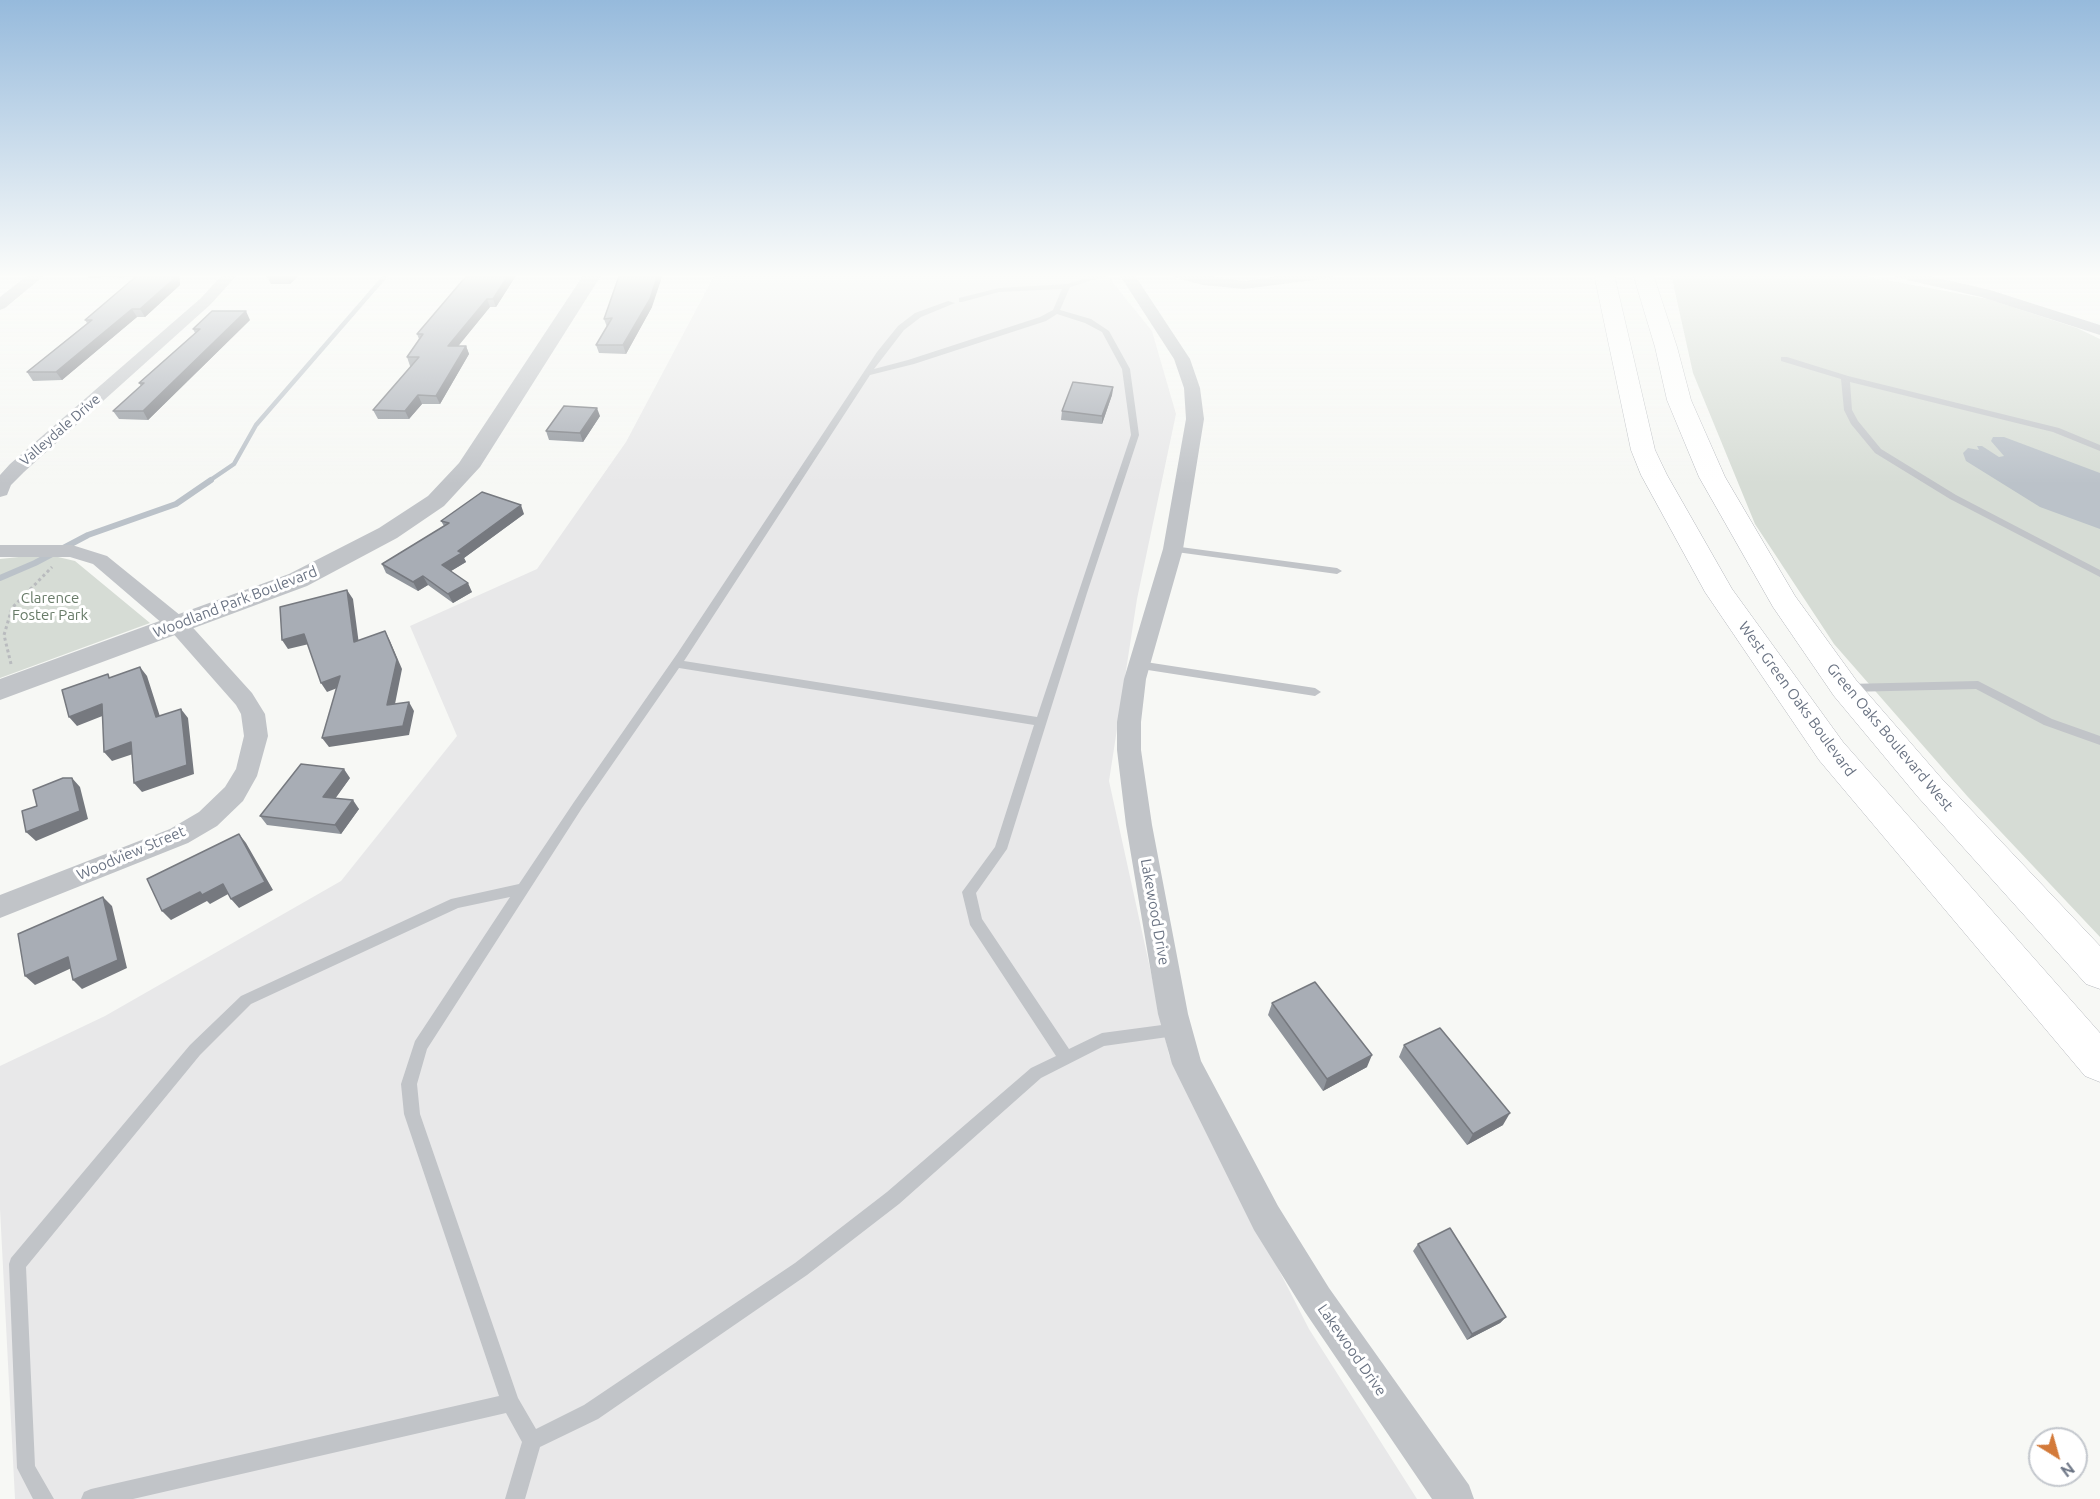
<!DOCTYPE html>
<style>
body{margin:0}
#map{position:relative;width:2100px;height:1499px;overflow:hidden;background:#f7f8f5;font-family:Ubuntu,sans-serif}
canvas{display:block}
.north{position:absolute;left:2028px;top:1427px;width:60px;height:60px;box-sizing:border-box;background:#fff;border:2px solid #c3c7cd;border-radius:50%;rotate:143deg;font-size:16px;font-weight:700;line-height:24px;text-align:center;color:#6a7383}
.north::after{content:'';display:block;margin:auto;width:21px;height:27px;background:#d37a3a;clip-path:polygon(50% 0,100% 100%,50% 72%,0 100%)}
</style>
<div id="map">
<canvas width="2100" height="1499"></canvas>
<div class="north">N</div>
</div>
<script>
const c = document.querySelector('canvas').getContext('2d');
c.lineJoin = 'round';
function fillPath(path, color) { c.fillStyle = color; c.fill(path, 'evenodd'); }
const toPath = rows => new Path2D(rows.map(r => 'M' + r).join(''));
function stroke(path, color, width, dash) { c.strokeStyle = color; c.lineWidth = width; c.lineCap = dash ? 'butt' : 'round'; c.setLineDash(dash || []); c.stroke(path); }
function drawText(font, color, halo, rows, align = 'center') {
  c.font = font + ' Ubuntu,sans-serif'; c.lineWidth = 6; c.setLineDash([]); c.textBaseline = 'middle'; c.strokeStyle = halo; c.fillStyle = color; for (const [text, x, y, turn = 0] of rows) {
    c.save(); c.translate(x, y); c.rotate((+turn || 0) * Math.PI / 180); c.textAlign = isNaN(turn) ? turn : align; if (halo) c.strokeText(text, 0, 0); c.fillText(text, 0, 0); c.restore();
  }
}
fillPath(toPath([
 [715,274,1106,274,1152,331,1176,414,1137,599,1109,781,1169,1055,1309,1329,1417,1499,15,1499,0,1209,0,1066,105,1016,341,881,457,736,410,626,537,569,626,442]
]), '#e8e8e9');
fillPath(toPath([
 [1671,274,1854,274,1988,299,2077,328,2100,339,2100,937,1968,797,1834,644,1755,524,1693,373],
 [28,556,58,557,75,561,150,623,0,678,0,559]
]), '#d6dcd5');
fillPath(toPath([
 [1993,437,2004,437,2100,473,2100,529,2040,507,1966,461,1963,453,1968,448,1979,450,1977,446,1982,446,1999,457,2004,456,1991,441]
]), '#bbc2c9');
stroke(toPath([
 [209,481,234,464,256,425,387,274]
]), '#bbc2c9', 4.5);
stroke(toPath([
 [0,578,35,563,88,535,176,504,211,480]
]), '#bbc2c9', 6);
const secondary = toPath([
 [1594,274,1614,274,1655,450,1667,475,1732,589,1843,742,2100,1033,2100,1082,2085,1076,1819,760,1705,592,1641,475,1631,450,1594,274],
 [1633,274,1653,274,1677,347,1691,400,1725,477,1795,596,1856,680,1942,779,2100,946,2100,989,2086,984,1918,797,1834,696,1773,607,1699,477,1667,400,1655,347,1633,274]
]);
stroke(secondary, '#b4b7bc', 1);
stroke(toPath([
 [11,664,4,635,12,608,52,567]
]), '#b9bbbe', 3, [3, 3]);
fillPath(toPath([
 [1101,274,1113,274,1070,287,1060,310,1091,319,1109,331,1130,369,1139,435,1087,593,1007,849,976,893,982,919,1069,1049,1102,1033,1177,1023,1182,1025,1184,1030,1182,1035,1104,1046,1041,1078,899,1204,807,1275,598,1419,540,1447,525,1499,505,1499,522,1442,506,1413,133,1499,81,1499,84,1492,91,1489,499,1396,404,1114,401,1084,415,1041,510,897,458,908,251,1004,200,1055,26,1267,35,1466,54,1499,33,1499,17,1468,9,1264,11,1258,190,1045,241,996,451,899,519,884,574,802,677,654,877,352,898,326,915,313,948,301,955,303,921,317,904,330,874,369,908,360,1040,317,1053,310,1062,289,999,292,962,302,959,302,959,298,999,288,1067,284,1101,274],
 [1057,314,1085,323,1102,332,1122,369,1131,435,1037,717,684,661,870,375,914,364,1046,321,1057,314],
 [679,668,1034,725,995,847,962,892,970,925,1056,1056,1031,1068,887,1192,795,1263,584,1405,536,1429,518,1398,420,1114,417,1084,427,1049,582,808,679,668],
 [1781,357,1787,357,1848,376,2059,428,2100,445,2100,451,2053,432,1850,382,1852,410,1858,421,1881,449,1956,495,2100,570,2100,577,1950,499,1875,453,1851,424,1844,410,1841,379,1781,361,1781,357],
 [1173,546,1337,568,1342,571,1337,574,1169,551,1168,549,1173,546],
 [1139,661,1315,688,1321,692,1315,696,1135,668,1133,665,1135,662,1139,661],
 [1978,681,2052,719,2100,736,2100,745,2044,725,1976,689,1847,692,1841,688,1847,684,1978,681]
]), '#c1c4c8');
fillPath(toPath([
 [29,274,46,274,5,308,0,310,0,297,29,274],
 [223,274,238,274,211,304,24,472,11,485,7,495,0,497,0,475,10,464,201,298,223,274],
 [1119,274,1134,274,1190,359,1200,388,1204,419,1183,549,1146,679,1141,722,1141,750,1152,825,1188,1014,1201,1061,1278,1206,1329,1288,1469,1485,1474,1499,1432,1499,1305,1312,1254,1230,1172,1064,1158,1014,1126,825,1117,750,1117,722,1124,679,1163,549,1186,419,1184,388,1174,359,1119,274],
 [1171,274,1196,274,1244,281,1293,274,1337,274,1330,278,1244,289,1203,285,1173,277,1171,274],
 [1892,274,1921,274,1990,290,2100,325,2100,335,1981,297,1894,277,1892,274],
 [0,545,72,545,107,556,186,620,252,693,265,714,268,736,257,776,243,801,217,826,188,843,0,918,0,895,170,829,199,812,225,787,236,769,244,736,241,714,236,705,170,630,93,564,70,557,0,557,0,545]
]), '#c1c4c8');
fillPath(toPath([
 [584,274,602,274,480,467,444,506,397,538,307,586,0,700,0,679,289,574,379,528,428,496,459,463,584,274]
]), '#c1c4c8');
fillPath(secondary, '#fff');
fillPath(toPath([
 [87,274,179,274,180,285,145,317,137,317,62,380,33,381,27,372,87,323,85,320,136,277,89,278],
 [268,274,300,274,290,284,271,284,267,276],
 [469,274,517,274,496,307,490,307,458,346,466,346,469,354,440,404,422,404,409,419,378,419,373,410,411,366,410,366,407,357,419,339,417,334],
 [652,307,626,354,599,353,596,345,607,327,604,319],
 [250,320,148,420,119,419,113,411,141,386,139,383,195,333,193,329],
 [1113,387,1112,395,1102,424,1061,420,1062,411],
 [600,416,583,442,549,440,546,431],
 [524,514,464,558,466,562,451,571,472,592,453,603,428,585,418,591,386,573,382,564,444,526,441,521],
 [350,778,335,798,359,809,341,834,267,825,260,816],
 [1272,1003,1367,1067,1323,1091,1268,1015],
 [1404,1045,1503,1125,1467,1145,1399,1057],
 [1418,1244,1506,1317,1500,1323,1467,1340,1413,1251]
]), '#90959c');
fillPath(toPath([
 [176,274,179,274,180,285,145,317,140,309],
 [288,274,300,274,290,284,286,276],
 [509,274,517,274,496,307,493,299],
 [658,274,663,274,652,307,626,354,623,345],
 [487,299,490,307,451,355,448,346],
 [132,309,137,317,62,380,56,372],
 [246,311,250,320,148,420,143,411],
 [466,346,469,354,440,404,436,396],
 [1113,387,1112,395,1102,424,1102,416],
 [418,395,422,404,409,419,405,411],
 [597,408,600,416,583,442,580,433],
 [521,505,524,514,464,558,466,562,446,574,442,565,458,551],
 [423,576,428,585,418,591,413,582],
 [468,583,472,592,453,603,448,594],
 [347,590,353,599,360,652,354,642],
 [385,631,390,641,402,669,393,714,387,705],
 [304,634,309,644,288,649,282,640],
 [140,667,147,676,163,726,156,717],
 [340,676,345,685,327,692,321,683],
 [409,702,414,711,409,735,329,747,322,738],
 [102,704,110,713,77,726,69,717],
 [181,709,188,718,194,774,142,792,134,783],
 [131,742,139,752,112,761,104,752],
 [344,769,350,778,330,806,323,797],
 [72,778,80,787,88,819,36,841,26,832],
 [353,800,359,809,341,834,335,825],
 [239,834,246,843,273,890,239,908,231,899],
 [223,884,230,893,210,904,207,901,171,920,162,911,200,892],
 [103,897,112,906,127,968,82,989,73,980],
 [68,957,78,965,35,985,25,976],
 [1372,1055,1367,1067,1323,1091,1327,1079],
 [1510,1113,1503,1125,1467,1145,1473,1134],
 [1506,1317,1500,1323,1467,1340,1472,1334]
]), '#76797f');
const building = toPath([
 [139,274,176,274,176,277,140,309,132,309,56,372,27,372,92,320,85,320,139,274],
 [268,274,288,274,286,276,267,276,268,274],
 [469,274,509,274,493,299,487,299,448,346,466,346,436,396,418,395,405,411,373,410,419,357,407,357,423,334,417,334,463,280,469,274],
 [621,274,658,274,650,299,623,345,596,345,612,318,604,319,618,279,621,274],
 [212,311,246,311,143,411,113,411,144,383,139,383,200,329,193,329,212,311],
 [1073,382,1113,387,1102,416,1062,411,1073,382],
 [564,406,597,408,580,433,546,431,564,406],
 [482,492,521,505,458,551,462,553,442,565,468,583,448,594,423,576,413,582,382,564,449,523,441,521,482,492],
 [347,590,354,642,385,631,397,660,387,705,409,702,403,726,322,738,340,676,321,683,304,634,282,640,280,607,347,590],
 [140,667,156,717,181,709,187,765,134,783,131,742,104,752,102,704,69,717,62,690,108,674,109,678,140,667],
 [301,764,344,769,323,797,353,800,335,825,260,816,301,764],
 [63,778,72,778,80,811,26,832,22,811,37,806,33,790,63,778],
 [239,834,265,882,231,899,223,884,202,895,200,892,162,911,147,879,239,834],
 [103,897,118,960,73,980,68,957,25,976,18,934,103,897],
 [1315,982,1372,1055,1327,1079,1272,1003,1315,982],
 [1440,1028,1510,1113,1473,1134,1404,1045,1440,1028],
 [1450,1228,1506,1317,1472,1334,1418,1244,1450,1228]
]);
fillPath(building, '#a8adb5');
stroke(building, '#76797f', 1.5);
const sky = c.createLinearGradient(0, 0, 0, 484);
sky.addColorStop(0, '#96badc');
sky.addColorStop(0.57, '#fbfcfa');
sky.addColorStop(1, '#fbfcfa00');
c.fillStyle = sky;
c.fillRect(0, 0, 2100, 484);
drawText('14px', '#6a7383', '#fff', [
 ["Valleydale Drive",60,430,-41]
]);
drawText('15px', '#687b68', '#fff', [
 ["Clarence",50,598],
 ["Foster Park",50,615]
]);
drawText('15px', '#6a7383', '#fff', [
 ["Woodland Park Boulevard",235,602,-21],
 ["West Green Oaks Boulevard",1797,699,54],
 ["Green Oaks Boulevard West",1890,737,50],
 ["Woodview Street",131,853,-23],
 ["Lakewood Drive",1155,912,80],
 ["Lakewood Drive",1352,1350,55]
]);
</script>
